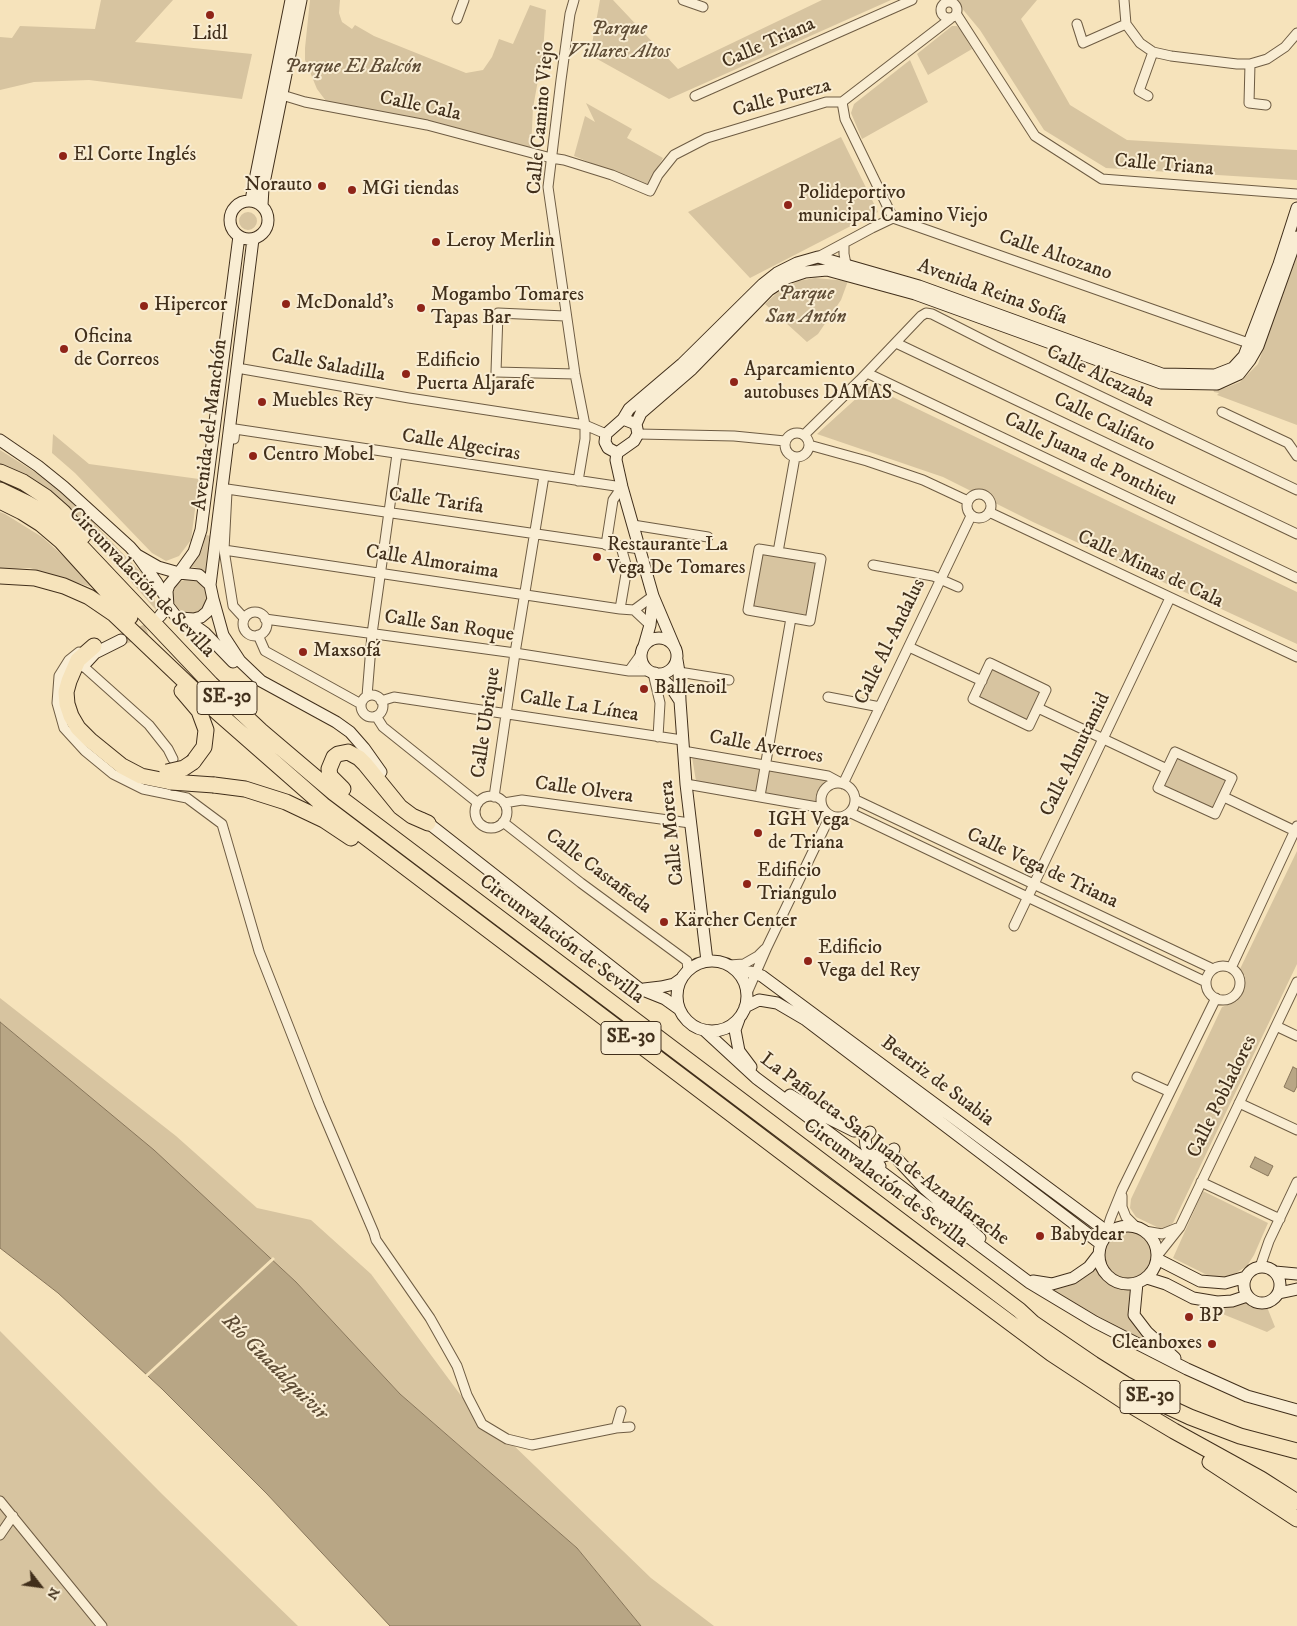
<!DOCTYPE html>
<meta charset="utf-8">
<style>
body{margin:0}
#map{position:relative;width:1297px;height:1626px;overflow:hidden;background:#f6e3bb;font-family:"IM FELL DW Pica",serif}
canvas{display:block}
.north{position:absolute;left:15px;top:1561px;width:50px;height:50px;-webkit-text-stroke:4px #f9edd3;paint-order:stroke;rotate:120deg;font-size:14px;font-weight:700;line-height:20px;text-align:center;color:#412f1b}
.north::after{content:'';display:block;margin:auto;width:18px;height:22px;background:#412f1b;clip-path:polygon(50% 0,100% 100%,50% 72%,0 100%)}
</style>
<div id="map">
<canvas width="1297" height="1626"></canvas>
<div class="north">N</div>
</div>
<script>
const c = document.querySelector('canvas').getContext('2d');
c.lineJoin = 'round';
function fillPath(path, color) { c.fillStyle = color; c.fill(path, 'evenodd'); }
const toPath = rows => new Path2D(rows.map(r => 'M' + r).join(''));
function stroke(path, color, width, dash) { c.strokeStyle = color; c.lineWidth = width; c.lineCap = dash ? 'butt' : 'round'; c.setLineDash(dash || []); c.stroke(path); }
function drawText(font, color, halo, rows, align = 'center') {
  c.font = font + ' "IM FELL DW Pica",serif'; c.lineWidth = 4; c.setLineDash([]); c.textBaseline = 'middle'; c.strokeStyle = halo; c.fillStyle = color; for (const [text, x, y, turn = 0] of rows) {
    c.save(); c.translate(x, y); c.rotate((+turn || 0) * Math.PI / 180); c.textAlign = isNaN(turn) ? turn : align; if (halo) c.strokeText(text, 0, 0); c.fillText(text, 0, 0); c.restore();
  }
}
fillPath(toPath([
 [101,0,173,0,135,42,252,54,242,99,89,80,34,82,0,90,0,37,12,38,20,26,95,29],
 [310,0,340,0,339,13,342,22,352,29,355,25,374,36,466,73,483,70,492,57,499,39,513,44,530,5,546,10,543,52,533,108,531,149,428,122,326,101,317,89,305,60,305,48],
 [600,0,613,0,678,69,822,0,891,0,669,99,590,55],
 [955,0,1037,0,1021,19,1070,105,1127,140,1297,150,1297,180,1106,168,1044,130,980,30],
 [952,26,957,26,960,29,972,49,928,75,917,54],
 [910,60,928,102,862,139,851,113,854,104],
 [586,103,632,129,627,138,663,158,647,186,574,156,585,116,595,122],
 [841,137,878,212,750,278,688,212],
 '239 221a9 9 0 1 1 18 0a9 9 0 1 1-18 0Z',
 [1297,240,1297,425,1217,395,1219,393,1214,392,1213,389,1225,388,1240,382,1258,364,1284,289],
 [815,278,848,281,841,300,818,334,807,342,765,304,778,292,798,281],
 [870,386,1297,592,1297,644,1033,522,943,477,817,434],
 [53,434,89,464,199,479,191,540,179,556,166,561,152,553,75,473,52,453],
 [0,450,60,488,153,585,156,610,69,511,0,465],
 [0,512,5,514,42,537,70,562,91,587,30,568,0,569],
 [206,535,211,536,207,573,198,568,188,566,202,549],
 [762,553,817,563,807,615,753,606],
 '173 596a17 17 0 1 1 34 0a17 17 0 1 1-34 0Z',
 [991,666,1043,691,1028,722,976,698],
 [1176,755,1228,780,1214,811,1162,786],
 [692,757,761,769,757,791,696,781],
 [768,771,827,780,818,790,817,802,764,793],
 [1297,851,1297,964,1173,1223,1166,1228,1159,1228,1136,1217,1130,1208,1131,1199,1222,1007,1236,1002,1244,992,1245,976,1240,969],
 [0,998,176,1136,257,1208,311,1220,371,1274,482,1424,507,1439,651,1578,714,1626,641,1626,577,1548,400,1394,296,1282,153,1150,0,1022],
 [1203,1191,1268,1223,1254,1255,1247,1266,1233,1275,1223,1277,1207,1275,1173,1258],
 '1105 1255a23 23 0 1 1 46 0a23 23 0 1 1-46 0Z',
 [1096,1265,1106,1281,1120,1288,1131,1291,1131,1317,1169,1357,1049,1288,1068,1285,1080,1278],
 [1247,1302,1259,1308,1267,1307,1275,1327,1267,1332,1225,1315,1207,1304],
 [0,1331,162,1494,298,1626,0,1626]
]), '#d7c4a0');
const water = toPath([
 [0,1022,154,1150,296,1282,400,1394,577,1548,641,1626,390,1626,267,1494,162,1389,58,1293,0,1248,0,1022],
 [1293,1067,1297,1069,1297,1086,1294,1092,1284,1087,1293,1067],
 [1255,1157,1273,1166,1268,1176,1250,1167,1255,1157]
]);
fillPath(water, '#b8a685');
stroke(water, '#88765b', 1);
fillPath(toPath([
 [273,1257,275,1259,146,1378,144,1376]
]), '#f6e3bb');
stroke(toPath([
 [121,640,165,622]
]), '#d2bf9b', 11, [11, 5.5]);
const street = toPath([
 [574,0,570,14,561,80,548,187,575,374,585,425,606,434],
 [683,0,703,7],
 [1124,0,1126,24,1140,43,1153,52,1171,56,1237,64,1250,64,1267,59,1285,47,1297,33],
 '941 10a8 8 0 1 1 16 0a8 8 0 1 1-16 0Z',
 [957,15,1035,136,1102,179,1297,194],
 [457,19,464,0],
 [1077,24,1083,43,1126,24],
 [1250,64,1249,103,1266,105],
 [282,95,305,102,427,125,551,158,564,160,612,175,650,191,658,175,674,155,707,138,826,102,842,102,950,19],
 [695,96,912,0],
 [1148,96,1139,91,1153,52],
 [842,102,845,119,893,218],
 [844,243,844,254,846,264],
 [818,257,872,228,893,218,1254,345],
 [565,316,498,313,496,372,575,374],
 [896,343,1297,534],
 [237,368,409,398,585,425,585,439,578,481],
 [867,373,1297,578],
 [1222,412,1288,443,1297,456],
 '785 445a12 12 0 1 1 24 0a12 12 0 1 1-24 0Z',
 [638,434,734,436,785,441],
 [804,435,860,380,921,316,926,313,932,314,995,346,1297,490],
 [234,439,235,429,622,487,613,500,606,545],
 [809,445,867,461,923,480,968,501],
 [227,489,640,549],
 [227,492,224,550,233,606,244,618],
 '967 506a12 12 0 1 1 24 0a12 12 0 1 1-24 0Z',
 [989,512,1297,657],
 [633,525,708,537],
 [759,549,821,559,810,621,748,610,759,549],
 [224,550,620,609,634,610],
 [778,552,795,457],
 [873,565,933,576,958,587],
 [620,609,627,568,621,547],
 [634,610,653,596],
 [634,610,650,625],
 '243 624a12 12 0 1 1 24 0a12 12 0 1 1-24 0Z',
 [265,619,515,653,629,671,650,671],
 [258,635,265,651,361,704],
 [909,647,982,681],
 [79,652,69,660,59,676,57,703,64,728,85,751,113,774,143,789,187,798,222,824,259,951,319,1104,374,1233,376,1240,430,1318,457,1366,467,1395,482,1424,507,1439,532,1445,616,1428,621,1411],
 [990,663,1046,690,1029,726,973,699,990,663],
 [83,666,149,725,168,749,173,759],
 [629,671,642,653],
 [679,672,729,680],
 [653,673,660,703,658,737],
 '361 706a11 11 0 1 1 22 0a11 11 0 1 1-22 0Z',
 [367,696,372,634,397,454],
 [828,697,880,707],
 [381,701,394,697,682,740],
 [1038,708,1167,769],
 [376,716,383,727,478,803],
 [683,751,828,776,841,783],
 [1175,752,1232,778,1215,814,1158,788,1175,752],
 '821 800a17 17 0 1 1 34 0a17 17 0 1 1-34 0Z',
 [686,784,823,808],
 [843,784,971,516],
 [760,796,791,618],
 '475 812a16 16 0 1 1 32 0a16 16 0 1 1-32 0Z',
 [494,797,515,653,544,476],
 [1224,797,1295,831],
 [856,800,1213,969],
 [504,803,522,800,690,823],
 [851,813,1206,982],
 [503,822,581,883,687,961,688,970],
 [1014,926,1170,598],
 [729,965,744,964,758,956,765,949],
 '1206 983a17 17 0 1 1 34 0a17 17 0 1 1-34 0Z',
 [1231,968,1297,826],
 [747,993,767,947,830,816],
 [1276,1026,1297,1036],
 [1137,1077,1170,1092],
 [1239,1103,1297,1130],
 [1201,1182,1280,1219],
 [1122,1196,1122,1207,1126,1217,1136,1227],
 [1145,1231,1162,1234,1177,1228],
 [1110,1232,1109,1223,1111,1217,1122,1190,1216,998],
 [1157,1256,1180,1227,1297,982],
 [1260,1267,1269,1241,1297,1182],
 [616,1428,630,1427],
 [0,1501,102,1626],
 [0,1535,13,1516]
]);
const secondary = toPath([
 [251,200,291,0],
 '230 220a19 19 0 1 1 38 0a19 19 0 1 1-38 0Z',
 [262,205,263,188,301,0],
 [623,419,629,409,682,364,763,284,777,273,797,263,818,257,919,286,1162,374,1215,375,1233,368,1244,356,1279,264,1297,208],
 [623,419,636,424,638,434,634,441,617,453,608,448,605,442,606,434,623,419],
 [636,424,641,413,692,369,769,290,787,278,805,272,827,270,915,294,1161,383,1217,384,1239,374,1250,360,1258,346,1297,237],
 [0,440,38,466,64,487,130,547,137,555,157,583,166,598],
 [617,453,616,460,622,487,653,596,675,648],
 [137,555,158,567,179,573,194,552,201,530,239,236],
 [179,573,199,575,210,585,213,599,207,612,201,617,194,619,180,618,175,615,168,606,167,591,169,585,179,573],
 [210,585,253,239],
 [213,599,223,635,240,661,261,681,336,722,350,732,364,748,381,772],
 [160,616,168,606],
 [187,620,205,633,233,662],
 '641 656a18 18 0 1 1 36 0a18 18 0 1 1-36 0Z',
 [644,646,650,625,653,598],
 [677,660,679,672,680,701,686,784,707,961],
 [83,666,95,653,121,640],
 [655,673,671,687,680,701],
 [423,819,640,989,665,999,679,1009],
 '677 996a35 35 0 1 1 70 0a35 35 0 1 1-70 0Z',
 [738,972,751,972,762,976,1109,1233],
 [644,989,661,987,674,984,681,979],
 [745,1007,759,1000,777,1003,806,1020,1101,1244],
 [739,1019,735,1030,739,1051,751,1067],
 [704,1030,756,1078,1030,1283,1095,1322,1187,1369,1247,1396,1297,1410],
 [790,1095,826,1117,854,1131],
 [870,1132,865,1137,866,1146,875,1162,880,1166],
 [867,1153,880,1157,887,1155,894,1149],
 [898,1160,925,1189,980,1238],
 '1099 1255a29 29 0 1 1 58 0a29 29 0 1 1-58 0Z',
 [1157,1259,1200,1281,1225,1283,1246,1277],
 '1244 1285a18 18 0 1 1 36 0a18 18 0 1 1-36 0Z',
 [1275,1272,1297,1274],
 [1147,1278,1166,1284,1193,1298,1217,1302,1232,1301,1247,1296],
 [1033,1281,1052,1284,1073,1278,1089,1267,1099,1254],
 [1137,1283,1134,1315,1147,1332,1175,1358],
 [1279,1293,1297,1289]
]);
const highway = toPath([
 [0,472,23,482,46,497,63,512,83,536],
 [0,490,27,503,44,513,73,538,211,684,261,731,334,793,1019,1310,1033,1323,1093,1364,1125,1384,1162,1404,1190,1417,1240,1436,1297,1451],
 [0,501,22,512,41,524,61,541,130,617],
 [0,576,35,578,64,586,89,597,114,614,217,712,323,805,825,1185,1052,1354,1122,1400,1174,1431,1261,1479,1297,1502],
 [94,646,78,660,69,681,66,692,67,704,71,716,78,728,90,740,122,766,141,776,171,782],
 [182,691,199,711,206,730,204,747,193,762],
 [214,785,245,789,286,802,324,820,351,838],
 [343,789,330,776,329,769,334,757,338,754,348,752,359,758,365,764,400,807,412,816,428,823],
 [1210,1462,1297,1519]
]);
stroke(street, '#6e5c43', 11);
stroke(secondary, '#412f1b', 13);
stroke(highway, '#412f1b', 17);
stroke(street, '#f9edd3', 9);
stroke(secondary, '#f9edd3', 11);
stroke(highway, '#f6e3bb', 15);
const highwayBridge = toPath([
 [167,772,184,768,193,762],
 [171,782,214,785]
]);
stroke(highwayBridge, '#412f1b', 17, []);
stroke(highwayBridge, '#f6e3bb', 15);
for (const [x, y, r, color] of [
 [210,15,5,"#8f2418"],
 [63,156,5,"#8f2418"],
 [322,186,5,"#8f2418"],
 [352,190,5,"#8f2418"],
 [788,205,5,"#8f2418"],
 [436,242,5,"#8f2418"],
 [286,304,5,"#8f2418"],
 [144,306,5,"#8f2418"],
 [421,308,5,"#8f2418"],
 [64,349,5,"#8f2418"],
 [406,374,5,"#8f2418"],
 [734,382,5,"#8f2418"],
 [262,402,5,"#8f2418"],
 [253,456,5,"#8f2418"],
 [597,557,5,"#8f2418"],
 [303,652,5,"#8f2418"],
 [644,689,5,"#8f2418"],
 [758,833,5,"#8f2418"],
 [747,884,5,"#8f2418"],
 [664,922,5,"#8f2418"],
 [808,961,5,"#8f2418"],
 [1040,1236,5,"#8f2418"],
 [1189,1317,5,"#8f2418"],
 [1212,1344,5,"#8f2418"]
]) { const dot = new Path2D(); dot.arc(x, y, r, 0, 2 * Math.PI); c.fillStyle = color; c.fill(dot); stroke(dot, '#f9edd3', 2); }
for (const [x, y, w] of [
 [227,698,60],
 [631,1038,60],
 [1150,1397,60]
]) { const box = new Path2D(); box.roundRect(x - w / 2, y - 16.5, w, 33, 4); c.fillStyle = '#f9edd3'; c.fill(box); stroke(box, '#412f1b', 1); }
drawText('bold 19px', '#412f1b', null, [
 ["SE-30",227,698],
 ["SE-30",631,1038],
 ["SE-30",1150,1397]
]);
drawText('italic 20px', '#5f4d36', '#f9edd3', [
 ["Parque",619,30],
 ["Villares Altos",619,53],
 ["Parque El Balcón",353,68],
 ["Parque",806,295],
 ["San Antón",806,318]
]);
drawText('20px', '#412f1b', '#f9edd3', [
 ["Lidl",210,35,"center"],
 ["El Corte Inglés",73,156],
 ["Norauto",312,186,"right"],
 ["MGi tiendas",362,190],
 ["Polideportivo",798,194],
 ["municipal Camino Viejo",798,217],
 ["Leroy Merlin",446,242],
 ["Mogambo Tomares",431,296],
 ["Tapas Bar",431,319],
 ["McDonald's",296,304],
 ["Hipercor",154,306],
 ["Oficina",74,338],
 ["de Correos",74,361],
 ["Edificio",416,362],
 ["Puerta Aljarafe",416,385],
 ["Aparcamiento",744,371],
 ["autobuses DAMAS",744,394],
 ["Muebles Rey",272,402],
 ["Centro Mobel",263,456],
 ["Restaurante La",607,546],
 ["Vega De Tomares",607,569],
 ["Maxsofá",313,652],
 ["Ballenoil",654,689],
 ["IGH Vega",768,821],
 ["de Triana",768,844],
 ["Edificio",757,872],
 ["Triangulo",757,895],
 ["Kärcher Center",674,922],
 ["Edificio",818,949],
 ["Vega del Rey",818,972],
 ["Babydear",1050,1236],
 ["BP",1199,1317],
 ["Cleanboxes",1202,1344,"right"]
], 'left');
drawText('20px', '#412f1b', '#f9edd3', [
 ["Calle Triana",769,44,-24],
 ["Calle Pureza",782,99,-15],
 ["Calle Cala",420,107,12],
 ["Calle Camino Viejo",542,118,-85],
 ["Calle Triana",1164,166,5],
 ["Calle Altozano",1055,256,19],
 ["Avenida Reina Sofía",992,293,20],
 ["Calle Saladilla",328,366,10],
 ["Calle Alcazaba",1100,377,26],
 ["Calle Califato",1104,423,26],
 ["Avenida del Manchón",211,425,-83],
 ["Calle Algeciras",461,446,9],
 ["Calle Juana de Ponthieu",1090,460,26],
 ["Calle Tarifa",436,502,8],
 ["Calle Almoraima",432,563,9],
 ["Calle Minas de Cala",1150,570,25],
 ["Circunvalación de Sevilla",141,583,46],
 ["Calle San Roque",449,627,8],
 ["Calle Al-Andalus",891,642,-64],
 ["Calle La Línea",579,707,9],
 ["Calle Ubrique",487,723,-82],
 ["Calle Averroes",766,748,10],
 ["Calle Almutamid",1076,755,-64],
 ["Calle Olvera",584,791,8],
 ["Calle Morera",673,833,-96],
 ["Calle Vega de Triana",1042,869,25],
 ["Calle Castañeda",598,872,37],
 ["Circunvalación de Sevilla",561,940,37],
 ["Beatriz de Suabia",937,1082,37],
 ["Calle Pobladores",1223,1097,-64],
 ["La Pañoleta-San Juan de Aznalfarache",884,1150,37],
 ["Circunvalación de Sevilla",885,1184,37]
]);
drawText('italic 21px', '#5f4d36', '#f9edd3', [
 ["Río Guadalquivir",274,1368,45]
]);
</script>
